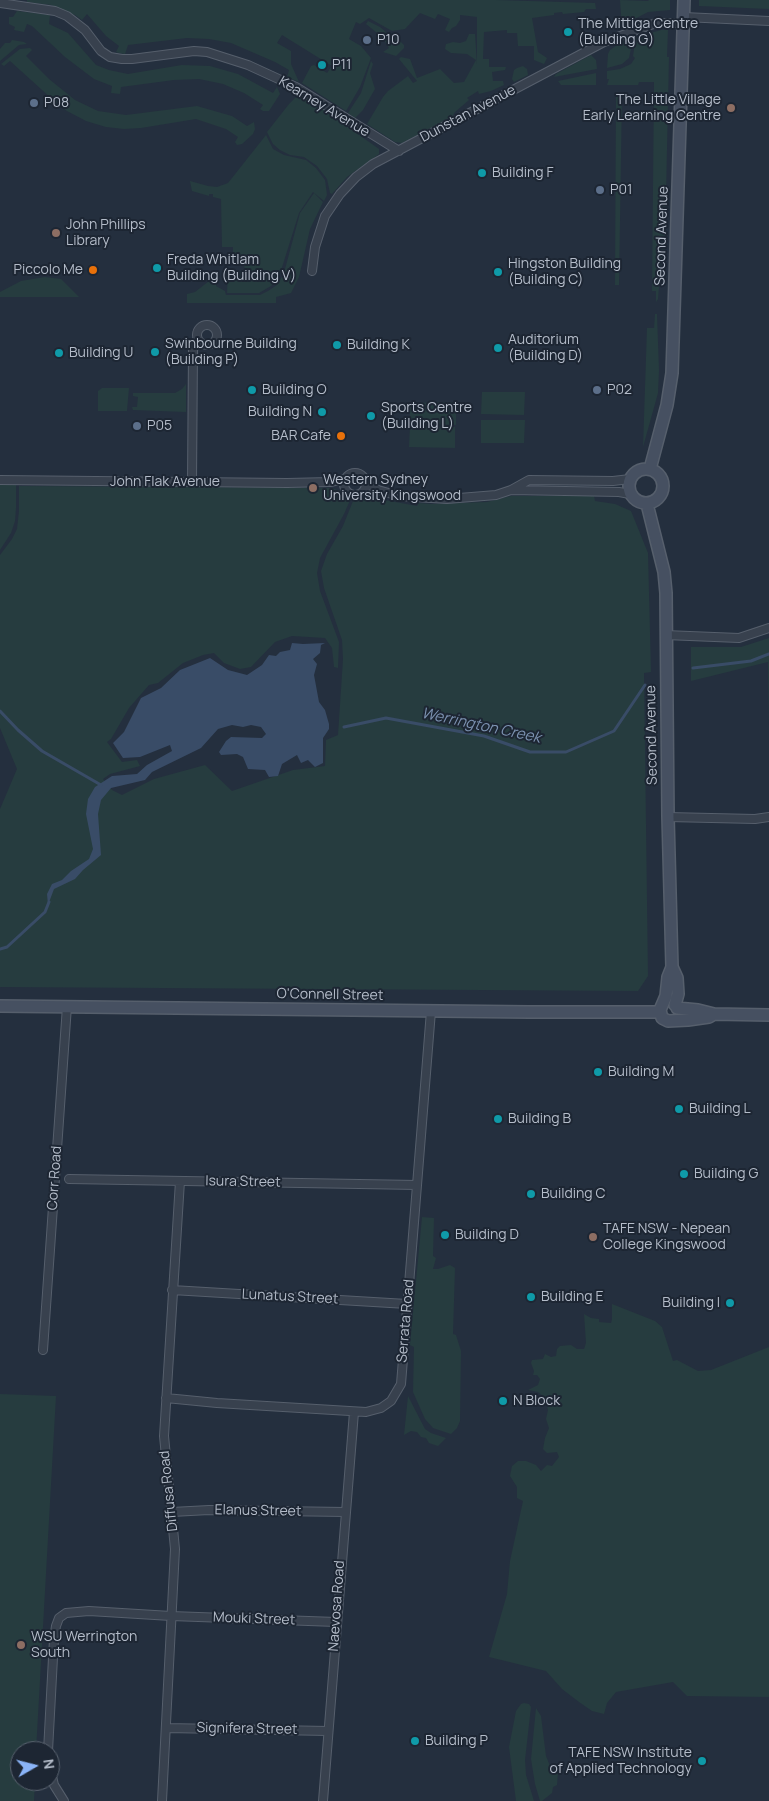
<!DOCTYPE html>
<style>
body{margin:0}
#map{position:relative;width:769px;height:1801px;overflow:hidden;background:#242f3e;font-family:Manrope,sans-serif}
canvas{display:block}
.north{position:absolute;left:10px;top:1741px;width:50px;height:50px;box-sizing:border-box;background:#1d2633;border:1px solid #59626f;border-radius:50%;rotate:82deg;font-size:14px;font-weight:700;line-height:20px;text-align:center;color:#b4bcc9}
.north::after{content:'';display:block;margin:auto;width:18px;height:22px;background:#8ab4f8;clip-path:polygon(50% 0,100% 100%,50% 72%,0 100%)}
</style>
<div id="map">
<canvas width="769" height="1801"></canvas>
<div class="north">N</div>
</div>
<script>
const c = document.querySelector('canvas').getContext('2d');
c.lineJoin = 'round';
function fillPath(path, color) { c.fillStyle = color; c.fill(path, 'evenodd'); }
const toPath = rows => new Path2D(rows.map(r => 'M' + r).join(''));
function stroke(path, color, width, dash) { c.strokeStyle = color; c.lineWidth = width; c.lineCap = dash ? 'butt' : 'round'; c.setLineDash(dash || []); c.stroke(path); }
function drawText(font, color, halo, rows, align = 'center') {
  c.font = font + ' Manrope,sans-serif'; c.lineWidth = 4; c.setLineDash([]); c.textBaseline = 'middle'; c.strokeStyle = halo; c.fillStyle = color; for (const [text, x, y, turn = 0] of rows) {
    c.save(); c.translate(x, y); c.rotate((+turn || 0) * Math.PI / 180); c.textAlign = isNaN(turn) ? turn : align; if (halo) c.strokeText(text, 0, 0); c.fillText(text, 0, 0); c.restore();
  }
}
fillPath(toPath([
 [27,0,496,0,595,3,596,9,586,9,584,12,563,14,562,12,554,13,554,15,532,18,538,52,547,58,544,64,534,60,534,46,518,46,517,33,507,33,507,30,484,32,483,59,489,59,489,67,506,67,505,70,492,72,493,81,503,81,504,85,491,91,479,94,478,91,467,98,469,100,455,112,452,117,402,143,395,142,367,124,383,97,388,91,408,76,413,83,417,81,399,59,401,57,410,59,417,78,440,69,454,83,464,82,476,60,467,54,451,53,445,49,446,44,453,42,460,43,466,41,469,34,475,34,477,64,477,17,460,15,460,20,456,26,452,28,449,32,445,30,450,19,438,14,435,19,420,13,405,29,392,31,369,18,360,24,356,22,349,39,361,46,371,58,360,87,346,111,302,83,311,66,314,65,327,73,332,66,282,35,277,43,291,51,291,64,299,82,287,77,289,70,275,62,231,43,209,39,187,38,128,45,125,54,119,53,116,52,119,46,106,36,87,14,82,20,75,15,51,5,27,2],
 [620,0,648,1,649,0,670,0,670,10,648,12,625,24,622,29],
 [699,0,769,0,769,9,699,6],
 [17,11,50,15,49,24,68,33,96,65,109,70,128,74,182,65,210,66,238,74,273,93,277,87,280,94,269,111,263,111,260,109,263,105,244,93,223,84,199,79,174,80,121,87,120,94,111,93,112,86,94,79,65,57,32,26,27,24,24,32,14,30,15,27,9,24,9,17,13,17],
 [368,21,380,27,386,32,382,37,366,24],
 [661,30,668,30,667,57,669,57,665,241,660,275,658,299,656,302,656,291,652,291,654,82,639,82,638,85,607,85,609,79,607,79,607,71,620,69,631,64,635,58,633,56,634,50,633,38],
 [389,35,398,39,404,45,404,48,396,56,383,52,389,48,383,38],
 [12,40,24,42,27,44,19,45,0,61,0,49,5,43,10,43],
 [628,40,631,49,629,58,622,64,607,68,608,54,610,50,620,43],
 [30,48,32,50,26,56,49,79,75,100,98,111,126,115,197,106,232,116,247,126,254,122,255,129,253,134,242,144,237,145,235,142,238,137,226,129,196,119,141,128,124,129,106,127,86,121,67,111,52,99,10,61,4,66,1,64,20,49],
 [591,55,596,60,597,69,554,77,556,74],
 [371,61,373,64,370,73,375,89,363,110,355,118,348,113,361,93],
 [523,66,527,69,528,75,514,82,512,79,514,70,517,68],
 [596,73,596,85,561,85,558,81],
 [616,94,622,94,619,285,615,285],
 [301,96,307,98,379,149,379,154,347,177,332,194,330,193,327,179,317,166,304,157,290,155,280,150,273,144,267,132,289,104,295,98],
 [266,135,273,149,284,155,306,160,316,168,325,180,327,195,324,201,313,192,299,213,279,277,271,286,259,293,227,293,228,272,245,272,244,263,239,260,233,252,233,247,222,247,221,199,213,197,213,194,209,194,209,196,192,191,190,181,208,186,217,187,228,183],
 [314,193,323,202,310,229,299,277,291,293,276,297,276,303,187,303,187,294,195,292,218,274,216,286,225,291,226,295,260,295,268,291,277,285,284,273,300,213],
 [45,277,61,279,79,297,0,297,0,292,21,281],
 [655,314,657,314,659,370,658,393,643,447,647,328,654,328],
 [186,384,186,412,133,410,132,407,137,407,138,397,133,396,133,393,175,393,182,389],
 [102,388,129,388,127,411,98,411,98,391],
 [482,392,525,392,524,415,481,414],
 [456,402,456,425,410,423,410,403],
 [481,420,525,420,524,443,481,443],
 [410,426,455,427,455,448,409,447],
 [0,485,16,485,16,508,15,521,11,533,0,550],
 [19,486,332,488,340,491,351,498,344,514,320,558,317,573,320,591,339,642,338,668,334,667,332,648,325,638,292,636,275,642,251,667,240,669,224,663,214,653,203,655,183,663,158,683,149,685,129,708,111,739,107,742,122,762,137,760,140,766,110,774,103,779,112,790,122,795,154,779,205,765,232,791,293,770,325,766,326,740,338,735,343,659,342,640,324,588,321,571,327,554,343,526,353,501,374,498,417,506,419,503,431,504,487,502,511,496,594,496,595,501,615,504,631,511,648,553,651,672,644,673,648,976,638,991,0,987,0,809,17,769,0,728,0,555,12,539,17,529,19,511],
 [769,638,769,725,768,662,691,681,691,647,741,647],
 [422,1217,434,1218,433,1256,436,1258,433,1269,438,1269,450,1265,455,1268,453,1334,456,1335,461,1351,460,1421,457,1428,451,1434,433,1428,425,1419,413,1392,414,1347,410,1345],
 [612,1304,655,1321,662,1327,673,1361,677,1360,698,1371,711,1370,769,1347,769,1697,687,1696,673,1682,616,1692,607,1703,604,1714,592,1711,579,1702,562,1689,546,1671,489,1657,507,1594,510,1561,523,1501,517,1498,517,1487,510,1476,512,1466,518,1461,526,1461,536,1465,541,1471,547,1465,552,1466,559,1457,557,1452,547,1453,543,1449,545,1438,549,1428,546,1419,548,1410,545,1398,538,1392,528,1390,538,1385,540,1379,537,1375,533,1375,534,1371,531,1363,532,1360,543,1359,545,1354,551,1357,556,1356,557,1349,560,1346,571,1345,577,1349,584,1349,586,1343,584,1314,591,1318,599,1319,599,1322,611,1323,612,1319],
 [0,1394,56,1396,36,1751,20,1751,20,1781,35,1781,34,1801,0,1801],
 [408,1396,425,1429,431,1433,446,1438,438,1446,429,1443,426,1438,421,1437,417,1432,411,1431,404,1435],
 [524,1703,529,1704,531,1707,525,1760,526,1775,534,1801,516,1801,509,1747,516,1711,521,1704],
 [536,1708,541,1716,546,1756,550,1766,558,1773,557,1785,553,1787,552,1793,542,1801,540,1801,535,1784,531,1759]
]), '#263c3f');
fillPath(toPath([
 [292,643,303,644,325,643,321,645,320,653,313,659,317,664,314,675,319,702,325,710,329,724,329,729,323,738,323,763,315,767,308,760,301,763,297,755,282,764,278,776,269,777,265,770,248,769,243,757,237,754,221,755,219,752,226,741,231,737,262,738,266,734,261,727,251,725,243,727,232,725,218,729,201,748,152,772,145,780,111,788,101,800,98,814,101,855,83,870,75,879,54,889,48,905,47,894,52,884,62,880,71,871,89,859,93,849,86,814,88,799,95,787,112,776,137,774,147,765,172,751,170,745,140,757,123,758,113,743,124,732,141,698,161,688,180,670,210,658,228,670,247,675,262,665,269,655,276,656,280,652,290,650]
]), '#394c67');
stroke(toPath([
 [693,668,751,661,769,654],
 [0,711,18,730,42,751,101,785],
 [344,727,386,718,484,736,530,752,566,752,614,731,645,685],
 [0,949,7,947,45,912,49,902]
]), '#394c67', 3);
const street = toPath([
 [0,3,55,11,67,16,85,30,101,51,110,57,122,59,132,59,194,51,207,52,248,65,296,87,399,151],
 [684,17,769,21],
 [312,271,315,247,325,216,340,194,356,177,373,164,604,42,656,23,683,23],
 '197 335a10 10 0 1 1 20 0a10 10 0 1 1-20 0Z',
 '344 484a11 11 0 1 1 22 0a11 11 0 1 1-22 0Z',
 [0,480,287,483,330,482,345,479],
 [192,482,193,350,197,339],
 [366,483,378,490,399,496,447,499,496,495,511,490,529,480,613,481,630,479],
 [511,490,619,492,630,494],
 [665,635,739,638,769,628],
 [668,817,755,819,769,817],
 [69,1179,417,1185],
 [172,1290,407,1304],
 [43,1350,67,1006],
 [166,1398,217,1403,366,1412,381,1408,391,1401,401,1384,431,1011],
 [172,1512,209,1510,345,1512],
 [166,1728,328,1731],
 [48,1751,54,1639,56,1626,59,1618,66,1613,89,1611,171,1616,336,1622],
 [50,1767,54,1785,64,1801],
 [162,1801,175,1549,164,1436,180,1181],
 [323,1801,354,1412]
]);
const secondary = toPath([
 '629 486a17 17 0 1 1 34 0a17 17 0 1 1-34 0Z',
 [650,469,667,405,672,373,684,0],
 [647,504,664,572,666,593,668,817,672,967,677,978,678,994,675,1005],
 [672,967,668,977,666,996,660,1010,662,1018,668,1021,688,1020,709,1017,714,1014],
 [0,1006,529,1012,660,1012],
 [677,1008,698,1010,714,1014,769,1015]
]);
stroke(street, '#565f6c', 10);
stroke(secondary, '#565f6c', 14);
stroke(street, '#38414e', 8);
stroke(secondary, '#465061', 11);
for (const [x, y, r, color] of [
 [568,32,5,"#0f9aa8"],
 [367,40,5,"#5c6f8a"],
 [322,65,5,"#0f9aa8"],
 [34,103,5,"#5c6f8a"],
 [731,108,5,"#8d6e63"],
 [482,173,5,"#0f9aa8"],
 [600,190,5,"#5c6f8a"],
 [56,233,5,"#8d6e63"],
 [157,268,5,"#0f9aa8"],
 [93,270,5,"#e8710a"],
 [498,272,5,"#0f9aa8"],
 [337,345,5,"#0f9aa8"],
 [498,348,5,"#0f9aa8"],
 [155,352,5,"#0f9aa8"],
 [59,353,5,"#0f9aa8"],
 [252,390,5,"#0f9aa8"],
 [597,390,5,"#5c6f8a"],
 [322,412,5,"#0f9aa8"],
 [371,416,5,"#0f9aa8"],
 [137,426,5,"#5c6f8a"],
 [341,436,5,"#e8710a"],
 [313,488,5,"#8d6e63"],
 [598,1072,5,"#0f9aa8"],
 [679,1109,5,"#0f9aa8"],
 [498,1119,5,"#0f9aa8"],
 [684,1174,5,"#0f9aa8"],
 [531,1194,5,"#0f9aa8"],
 [445,1235,5,"#0f9aa8"],
 [593,1237,5,"#8d6e63"],
 [531,1297,5,"#0f9aa8"],
 [730,1303,5,"#0f9aa8"],
 [503,1401,5,"#0f9aa8"],
 [21,1645,5,"#8d6e63"],
 [415,1741,5,"#0f9aa8"],
 [702,1761,5,"#0f9aa8"]
]) { const dot = new Path2D(); dot.arc(x, y, r, 0, 2 * Math.PI); c.fillStyle = color; c.fill(dot); stroke(dot, '#1d2633', 2); }
drawText('14px', '#b4bcc9', '#1d2633', [
 ["The Mittiga Centre",578,24],
 ["(Building G)",578,40],
 ["P10",377,40],
 ["P11",332,65],
 ["The Little Village",721,100,"right"],
 ["Early Learning Centre",721,116,"right"],
 ["P08",44,103],
 ["Building F",492,173],
 ["P01",610,190],
 ["John Phillips",66,225],
 ["Library",66,241],
 ["Freda Whitlam",167,260],
 ["Building (Building V)",167,276],
 ["Hingston Building",508,264],
 ["(Building C)",508,280],
 ["Piccolo Me",83,270,"right"],
 ["Auditorium",508,340],
 ["(Building D)",508,356],
 ["Swinbourne Building",165,344],
 ["(Building P)",165,360],
 ["Building K",347,345],
 ["Building U",69,353],
 ["Building O",262,390],
 ["P02",607,390],
 ["Sports Centre",381,408],
 ["(Building L)",381,424],
 ["Building N",312,412,"right"],
 ["P05",147,426],
 ["BAR Cafe",331,436,"right"],
 ["Western Sydney",323,480],
 ["University Kingswood",323,496],
 ["Building M",608,1072],
 ["Building L",689,1109],
 ["Building B",508,1119],
 ["Building G",694,1174],
 ["Building C",541,1194],
 ["TAFE NSW - Nepean",603,1229],
 ["College Kingswood",603,1245],
 ["Building D",455,1235],
 ["Building E",541,1297],
 ["Building I",720,1303,"right"],
 ["N Block",513,1401],
 ["WSU Werrington",31,1637],
 ["South",31,1653],
 ["Building P",425,1741],
 ["TAFE NSW Institute",692,1753,"right"],
 ["of Applied Technology",692,1769,"right"]
], 'left');
drawText('14px', '#b4bcc9', '#1d2633', [
 ["Kearney Avenue",324,107,31],
 ["Dunstan Avenue",468,114,-28],
 ["Second Avenue",662,236,-88],
 ["John Flak Avenue",165,482],
 ["Second Avenue",652,735,-91],
 ["O'Connell Street",330,995,1],
 ["Corr Road",55,1178,-86],
 ["Isura Street",243,1182,1],
 ["Lunatus Street",290,1297,3],
 ["Serrata Road",406,1321,-85],
 ["Diffusa Road",169,1491,-96],
 ["Elanus Street",258,1511,1],
 ["Naevosa Road",337,1606,-86],
 ["Mouki Street",254,1619,2],
 ["Signifera Street",247,1729,1]
]);
drawText('italic 15px', '#7c92b1', '#1d2633', [
 ["Werrington Creek",481,726,12]
]);
</script>
